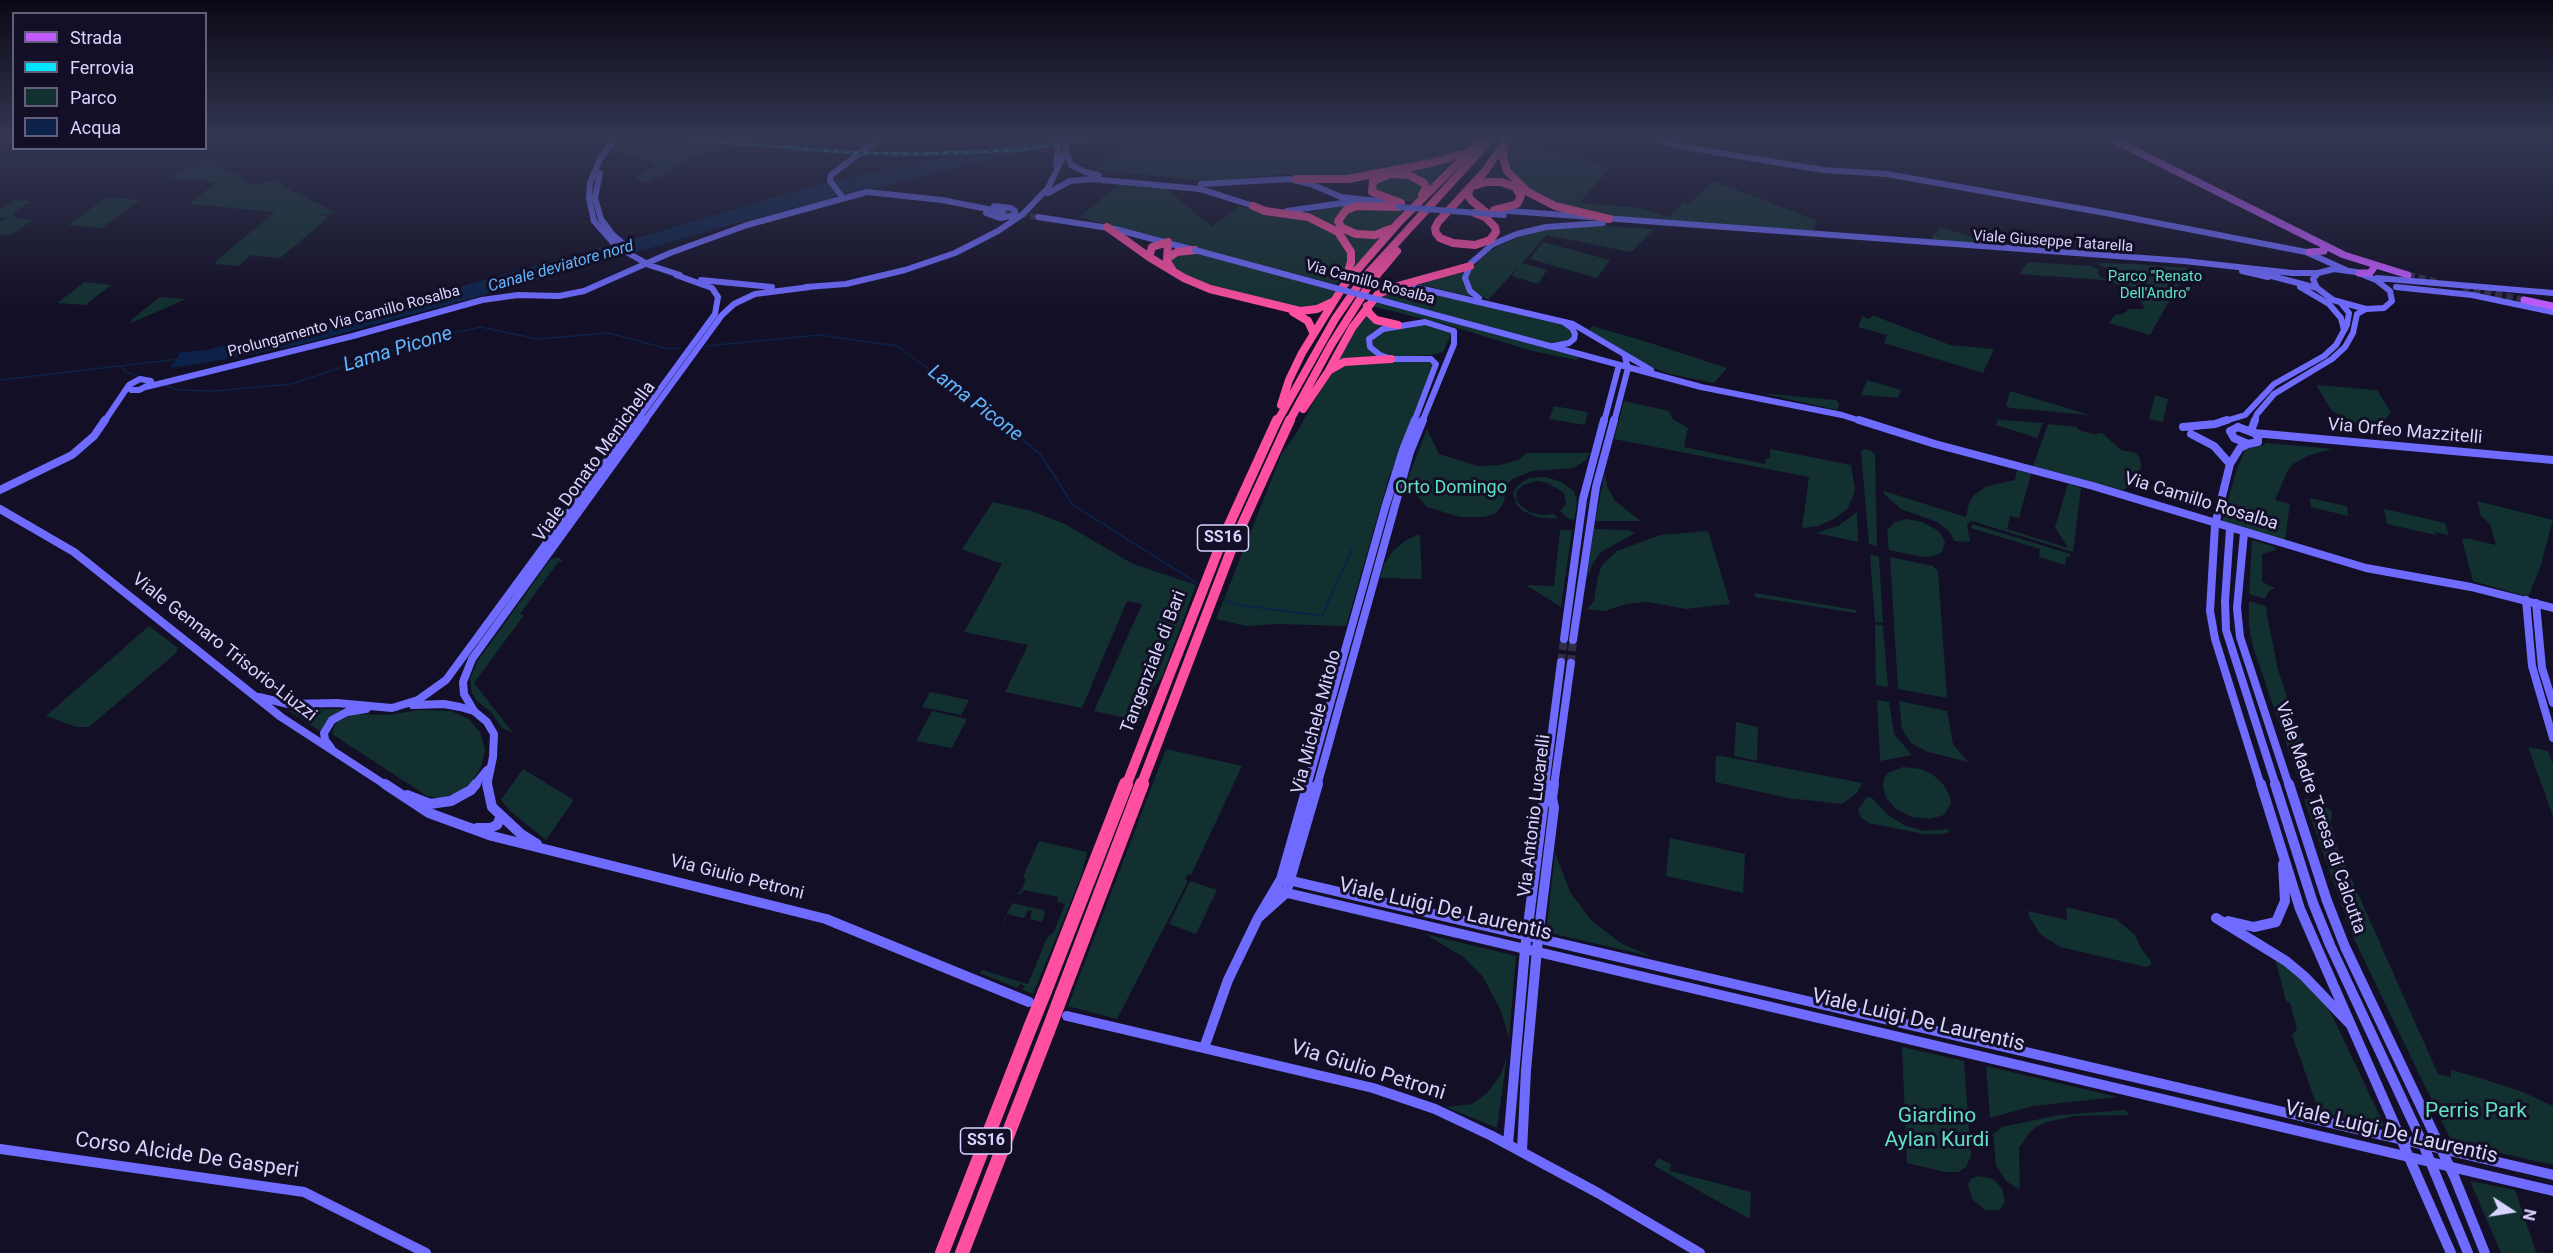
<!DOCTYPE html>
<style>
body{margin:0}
#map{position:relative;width:2553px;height:1253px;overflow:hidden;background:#130f26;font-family:Roboto,sans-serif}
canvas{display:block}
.legend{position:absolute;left:12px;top:12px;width:195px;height:138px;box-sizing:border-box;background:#130f26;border:2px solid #625e7d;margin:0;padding:8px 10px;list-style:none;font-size:18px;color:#d9d4ff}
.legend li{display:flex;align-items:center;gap:12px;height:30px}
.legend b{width:30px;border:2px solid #625e7d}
.north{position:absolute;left:2481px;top:1181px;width:60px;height:60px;-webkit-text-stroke:4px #130f26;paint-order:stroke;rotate:102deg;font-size:16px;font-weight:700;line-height:24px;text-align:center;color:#d9d4ff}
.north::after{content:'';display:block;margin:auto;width:21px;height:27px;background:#d9d4ff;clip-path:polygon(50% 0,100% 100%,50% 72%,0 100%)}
</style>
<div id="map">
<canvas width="2553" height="1253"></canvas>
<ul class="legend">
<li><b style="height:8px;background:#c25bff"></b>Strada</li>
<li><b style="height:8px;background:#00e5ff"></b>Ferrovia</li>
<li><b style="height:16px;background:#12302f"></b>Parco</li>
<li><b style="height:16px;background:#0c2248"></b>Acqua</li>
</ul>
<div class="north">N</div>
</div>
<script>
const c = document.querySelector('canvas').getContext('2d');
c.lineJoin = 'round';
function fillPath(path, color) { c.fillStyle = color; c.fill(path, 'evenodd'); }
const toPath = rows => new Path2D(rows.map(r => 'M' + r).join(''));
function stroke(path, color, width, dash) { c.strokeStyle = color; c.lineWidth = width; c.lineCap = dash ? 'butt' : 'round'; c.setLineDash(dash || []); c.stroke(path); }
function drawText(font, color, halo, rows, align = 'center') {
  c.font = font + ' Roboto,sans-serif'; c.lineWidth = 6; c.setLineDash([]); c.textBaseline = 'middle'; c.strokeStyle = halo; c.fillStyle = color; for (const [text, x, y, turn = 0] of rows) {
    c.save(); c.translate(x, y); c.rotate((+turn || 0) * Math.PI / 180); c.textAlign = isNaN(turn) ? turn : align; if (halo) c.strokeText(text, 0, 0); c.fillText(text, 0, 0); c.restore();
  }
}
fillPath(toPath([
 [627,138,665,148,680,140,730,144,705,151,647,183,634,178,657,164,617,149],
 [1138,138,1477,138,1454,155,1329,180,1286,174,1207,181,1095,170],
 [1513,140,1610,168,1579,203,1641,208,1669,217,1683,202,1689,204,1713,181,1816,220,1813,231,1612,216,1542,199,1510,172,1506,153],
 [1454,158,1429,186,1402,173],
 [209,160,238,175,253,186,275,179,286,188,337,213,320,215,329,217,280,258,251,255,238,266,215,264,217,262,215,262,275,212,189,204,217,182,167,178],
 [1409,176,1423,186,1419,196,1414,201,1401,201,1375,191,1377,180,1383,177],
 [1120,184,1165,188,1212,226,1240,206,1264,212,1297,216,1340,237,1349,257,1347,270,1342,280,1335,284,1079,217],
 [107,197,140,200,102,228,68,225],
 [15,200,31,201,12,214,17,216,14,218,33,220,11,235,0,234,0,222,6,218,0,217,0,210],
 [1348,205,1336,217,1337,226,1382,236,1353,269,1349,243,1302,213],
 [1369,207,1405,210,1387,228,1361,234,1343,226,1343,214],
 [1580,225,1654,229,1631,252,1547,235,1522,263,1547,270,1538,284,1512,276,1518,267,1488,300,1472,290,1467,278,1469,273,1480,260,1496,247,1534,231],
 [1940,227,1998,245,1930,240],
 [1543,242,1610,260,1597,278,1530,259],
 [1191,251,1336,291,1326,303,1308,310,1204,285,1174,269,1171,258],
 [2028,262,2092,266,2099,270,2097,272,2101,278,2104,278,2106,280,2019,274],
 [2097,263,2133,264,2188,268,2150,335,2109,323,2115,315,2123,314,2129,309,2143,309,2144,306,2136,297,2138,296,2114,283,2111,272],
 [1465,269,1463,283,1474,297,1418,284],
 [85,282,111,285,85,305,57,303],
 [1405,288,1562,323,1572,332,1571,339,1567,342,1552,344,1378,297],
 [160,297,186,299,131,323,132,319],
 [1374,301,1578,357,1579,358,1576,360,1532,351,1451,326,1372,306],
 [1366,312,1387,326,1372,332,1366,342,1370,351,1384,359,1335,363],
 [1872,315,1950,345,1994,349,1983,373,1884,343,1887,335,1858,327,1862,316,1870,319],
 [1427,324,1452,332,1443,352,1432,355,1397,357,1384,355,1373,346,1373,338,1381,332],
 [1592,326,1644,341,1727,368,1714,383,1670,374,1648,366,1589,330],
 [1420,360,1429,361,1434,367,1389,477,1346,626,1277,624,1247,626,1216,619,1282,453,1296,434,1329,374,1347,364],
 [1867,380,1901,390,1898,398,1861,395],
 [2316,385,2377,390,2391,412,2375,433,2332,411],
 [2010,391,2090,415,2010,408,2006,405],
 [1761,393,1836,400,1839,404,1837,410],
 [2155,395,2168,399,2163,422,2149,419],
 [1624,401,1669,411,1673,419,1688,428,1684,447,1765,464,1765,459,1770,458,1770,449,1851,465,1855,490,1853,497,1847,509,1834,519,1818,526,1802,528,1809,477,1614,439],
 [1554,406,1588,412,1585,425,1549,419],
 [1998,419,2002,420,2043,423,2037,438,1996,425],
 [2048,424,2076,427,2081,431,2093,434,2102,433,2121,450,2137,453,2142,465,2133,484,2123,490,2033,466],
 [1427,429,1439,454,1478,466,1500,465,1518,460,1527,453,1590,453,1586,460,1574,468,1532,471,1512,479,1508,484,1503,504,1496,513,1485,517,1460,517,1427,507,1408,485,1408,478],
 [2267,443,2333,449,2310,455,2293,464,2287,472,2275,500,2290,504,2285,541,2222,522,2237,468,2246,448,2259,447],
 [1864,449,1870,450,1875,454,1877,546,1869,544,1861,452],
 [2017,470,2031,474,2019,518,2010,516,2007,529,2068,548,2055,527,2068,484,2081,488,2073,552,1972,521,1967,524,1970,542,1955,541,1948,530,1937,522,1901,509,1884,494,1884,491,1966,517,1969,503,1973,496,1987,486,2015,480],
 [1605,473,1607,486,1615,501,1641,521,1595,521],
 [1545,477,1559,481,1574,491,1577,502,1574,520,1569,519,1560,511,1566,504,1564,493,1548,483,1537,481,1523,485,1517,491,1516,499,1521,506,1530,512,1541,515,1554,514,1558,519,1537,517,1523,511,1517,505,1513,493,1517,486,1529,478],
 [2310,498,2347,506,2348,516,2311,507],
 [2477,501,2553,520,2540,568,2528,597,2473,581,2462,540,2466,538,2496,545,2490,524,2481,516],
 [993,502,1032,511,1065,524,1133,564,1196,585,1162,677,1153,688,1140,721,1094,711,1142,604,1127,601,1082,708,1005,692,1028,645,964,632,1002,564,962,549],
 [2384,509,2445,523,2449,535,2435,532,2436,535,2387,524],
 [1857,512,1858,542,1816,533,1838,526],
 [1906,519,1922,522,1939,531,1945,542,1942,552,1934,556,1923,557,1889,550,1887,530,1895,522],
 [1972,524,2070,554,2070,557,2066,557,2065,565,2039,557,2040,549,1971,528],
 [1594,529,1628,530,1635,533,1601,552,1593,563,1587,578],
 [1560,530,1572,530,1561,607,1526,585,1554,586],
 [1708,531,1730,604,1686,609,1648,602,1626,604,1604,611,1587,609,1594,601,1598,576,1602,565,1617,551,1660,535],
 [1420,534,1422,579,1380,578,1384,564,1393,551,1406,540],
 [2252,540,2275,547,2275,550,2262,554,2262,581,2269,586,2276,588,2269,591,2265,599,2249,594],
 [1870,555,1879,557,1883,623,1875,622],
 [1890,557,1933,566,1938,571,1947,698,1898,689],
 [555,558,560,558,563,562,559,561,520,614,524,615,474,683,513,733,502,728,491,712,478,702,472,694,470,679,477,662,550,560],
 [1755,593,1856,610,1856,613,1755,597],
 [2249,601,2268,607,2266,607,2267,615,2278,670,2317,789,2298,778,2254,650,2249,627],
 [1875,624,1883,626,1888,687,1876,685],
 [149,626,178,648,176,653,89,727,76,727,46,716],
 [930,692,969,700,961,715,922,707],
 [1877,700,1889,702,1894,734,1912,755,1880,761],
 [1899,701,1947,711,1953,744,1968,762,1928,752,1911,743,1902,729],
 [329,709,343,709,328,720,320,731,289,711],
 [419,710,451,711,469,719,480,732,485,749,481,767,472,782,460,792,443,799,427,796,332,734,335,724,352,714,388,715],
 [932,711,967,719,952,748,916,741],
 [1736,722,1758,727,1757,761,1734,756],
 [2528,747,2548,751,2553,764,2553,816],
 [1166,749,1242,766,1191,875,1188,874,1185,879,1188,881,1117,1019,1068,1006],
 [1716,755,1837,778,1862,783,1857,793,1842,804,1788,798,1715,782],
 [1903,767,1921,769,1932,774,1943,784,1949,794,1951,803,1944,815,1930,819,1912,817,1896,809,1886,798,1883,787,1884,779,1888,773],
 [523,769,574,800,546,840,511,812,501,800],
 [1867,797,1872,798,1888,815,1904,825,1924,831,1947,829,1950,832,1940,834,1924,834,1869,823,1861,818,1858,810],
 [2304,799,2311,799,2332,811,2331,823,2339,851,2438,1074,2451,1077,2451,1070,2480,1078,2523,1092,2553,1106,2553,1165,2452,1142,2353,937],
 [1670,838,1745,854,1743,893,1666,876],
 [1039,841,1087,852,1081,877,1033,994,1022,990,1025,986,1020,984,1017,988,980,973,982,970,1028,984,1047,938,1054,932,1065,904,1057,902,1058,897,1024,890,1021,894,1016,893,1021,891,1026,879,1023,877],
 [1555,853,1570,892,1591,920,1622,944,1653,957,1546,932],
 [1190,881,1217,890,1196,934,1169,924],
 [1012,903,1043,910,1045,913,1042,922,1030,919,1032,911,1028,910,1025,917,1022,918,1008,914,999,932],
 [2066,907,2116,919,2135,935,2141,948,2151,961,2151,965,2146,967,2060,947,2040,934,2029,916,2028,911,2067,920],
 [1425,934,1516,956,1509,1038,1501,1011,1483,977,1463,957],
 [2275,958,2290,969,2323,1002,2332,1015,2385,1127,2319,1112,2292,1035,2297,1029,2290,1002,2286,1001],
 [1902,1047,1964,1061,1971,1156,1966,1167,1958,1172,1945,1172,1907,1163],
 [1507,1056,1497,1128,1446,1107,1472,1104,1487,1093,1500,1076],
 [1986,1066,2118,1097,2033,1106,1990,1118],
 [2125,1110,2129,1115,2075,1116,2047,1122,2036,1127,2030,1132,2019,1148,2020,1190,2006,1181,1996,1165,1993,1134,2002,1127,2059,1115],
 [1658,1158,1671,1164,1670,1171,1751,1192,1750,1219,1654,1166],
 [1978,1176,1993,1179,2002,1188,2005,1202,2000,1210,1985,1210,1972,1199,1968,1184,1971,1179],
 [2470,1181,2515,1190,2536,1252,2540,1253,2501,1253]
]), '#12302f');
fillPath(toPath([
 [1033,138,1096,138,1028,150,849,194,843,193,835,195,832,199,747,220,525,284,299,345,216,361,170,368,180,353,162,354,205,350,329,323,647,235,816,185]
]), '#0c2248');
stroke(toPath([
 [706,346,819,335,897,346,1001,422],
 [121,366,126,372,141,377],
 [0,380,179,359],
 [164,385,179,390,214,391,291,384,433,337,481,327,537,339,608,333,669,349,680,348]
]), '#0c2248', 1.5);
stroke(toPath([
 [999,420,1041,455,1073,505,1197,583],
 [1225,599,1233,604,1322,616,1352,549]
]), '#0c2248', 2);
stroke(toPath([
 [1003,212,1038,217]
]), '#312d47', 6, [6, 3]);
stroke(toPath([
 [1561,662,1564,639],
 [1571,663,1573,640]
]), '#312d47', 8, [8, 4]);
stroke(toPath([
 [2408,275,2437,282],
 [2463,287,2524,300]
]), '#312d47', 7, [7, 4]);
stroke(toPath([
 [1652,138,1685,147,1774,162,1824,170,1887,174,2111,214,2306,252,2346,270],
 [1066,151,1071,165,1085,172,1099,175],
 [1056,165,1059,138],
 [600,173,595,198,601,219],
 [1201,184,1289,179,1311,184,1341,197,1397,203],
 [1048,193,1070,181,1092,179,1200,189,1260,208],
 [843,198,830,181,831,175,880,138],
 [994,206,1011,208,1015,211,1015,215],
 [1496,210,1591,217],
 [1287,211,1343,203,1363,204],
 [986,213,1000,218,1015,215],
 [1038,217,1115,229,1194,250],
 [1604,218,2184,261,2292,273,2318,273],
 [594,221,589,198,590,183,601,157,617,138],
 [649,265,680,275],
 [2334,269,2356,272,2376,280,2390,291,2392,301,2384,308,2366,309,2333,300,2317,288,2313,279,2318,273,2334,269],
 [2242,271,2268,277],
 [2264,274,2317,288],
 [2377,278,2553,293],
 [701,280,772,287],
 [1406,285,1573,324,1651,370],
 [806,287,846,284,905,270,955,253,998,231,1023,214,1048,188,1066,151,1066,138],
 [2300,287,2329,304,2341,318,2344,330],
 [2396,287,2472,295,2553,312],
 [1479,298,1470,291,1465,278,1471,263,1493,244,1517,234,1546,227,1603,223],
 [1498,332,1701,387,1842,415,1864,422],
 [1554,346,1569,343,1574,339,1575,334,1572,328,1565,323],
 [146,387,353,336,482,300,518,295,559,296,584,291,670,253,747,225,867,192,942,200,1003,212],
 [104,422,129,385,140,379,151,381,149,385,139,390,131,390,128,387],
 [636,422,715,314,718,297,712,288,676,275],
 [644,422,722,315,734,304,755,294,810,287],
 [1414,422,1436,364,1431,359,1391,359,1380,355,1370,347,1369,339,1383,329,1425,322,1454,331,1454,344,1422,422],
 [1604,422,1619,365],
 [1614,422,1628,368,1625,357],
 [2222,422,2245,415,2274,384,2324,356,2336,345,2347,325,2349,313,2341,303],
 [2254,422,2257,414,2274,394,2332,359,2345,347,2353,333,2357,314,2366,309]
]), '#6f6bff', 6);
stroke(toPath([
 [1859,420,1935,444,2093,486,2366,568,2471,587,2553,608],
 [2183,427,2215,424,2227,420],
 [2238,427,2254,433,2258,437,2258,442,2248,444,2234,438,2230,431,2238,427],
 [2251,431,2255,420],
 [2254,433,2553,460],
 [2191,434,2214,446,2230,464],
 [2248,444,2240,448,2230,464,2215,525,2210,611,2215,639,2261,786],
 [0,490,72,455,94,436,105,420],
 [0,509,74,552,281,717,387,786],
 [2230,529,2225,601,2226,630,2276,786],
 [2244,533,2237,608,2240,637,2289,786],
 [2526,600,2532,666,2553,738],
 [2536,603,2542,668,2553,703],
 [1564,639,1583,499,1604,420],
 [1573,640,1596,487,1614,420],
 [259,697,288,704,337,703,392,708,418,700,446,680,637,420],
 [413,705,444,704,460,707,474,711,487,722,494,734,493,757,487,786],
 [474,711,464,694,463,682,472,659,645,420],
 [331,748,325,740,324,733,332,720,347,712,366,709],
 [474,786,487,770],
 [1307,786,1385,508,1403,450,1415,420],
 [1317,786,1410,452,1423,420],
 [1545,786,1561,662],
 [1554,786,1571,663]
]), '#6f6bff', 8);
stroke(toPath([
 [385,784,429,813,492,836,826,919,1029,1002],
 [487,784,492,807,521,834,537,844],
 [2261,784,2300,909,2451,1253],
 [2275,784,2313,903,2330,945,2423,1144,2468,1253],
 [2289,784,2327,901,2345,947,2454,1176,2485,1253],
 [407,795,430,804,451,801,471,790,476,784],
 [477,828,490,828,497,825,501,816],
 [1288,880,2553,1175],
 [1283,892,2553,1191],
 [1258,918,1281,879,1308,784],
 [1258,918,1286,893,1318,784],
 [2216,918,2286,961,2304,976,2349,1023],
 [2228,921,2254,927,2276,922,2285,901,2283,864],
 [1067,1016,1373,1088,1435,1109,1492,1136,1598,1193,1700,1253],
 [1204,1048,1228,980,1258,918],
 [1508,1144,1525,949,1546,784],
 [0,1149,304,1192,426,1253],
 [1522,1151,1526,1070,1538,938,1554,808,1552,798,1554,784]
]), '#6f6bff', 10);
stroke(toPath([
 [2110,138,2344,255,2408,275],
 [2309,252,2324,251,2323,245],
 [2359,273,2370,273,2375,266],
 [2524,300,2553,306]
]), '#c25bff', 7);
stroke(toPath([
 [1505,144,1503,157,1507,171,1528,192,1555,206,1609,219],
 [1296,179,1348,179,1431,163,1462,154],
 [1473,186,1486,182,1501,182,1515,187,1521,196,1517,204,1494,210],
 [1470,187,1468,195,1471,200,1488,214],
 [1401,203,1372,192,1373,181,1390,174,1409,175,1424,183,1426,187,1422,195],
 [1253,206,1265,211,1308,217,1338,232,1351,252,1351,262,1346,278],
 [1475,213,1485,217,1495,227,1496,232,1490,240,1475,245,1453,243,1440,238,1436,233,1435,228,1438,222,1485,171,1508,138],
 [1107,227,1149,257],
 [1390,229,1375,235,1356,234,1342,228,1338,221,1346,210,1357,206,1399,207],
 [1168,258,1177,252,1195,250],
 [1173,271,1167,261,1168,242,1152,247,1149,257,1184,278,1210,289,1300,311,1317,309,1332,302],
 [1367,306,1369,313,1376,320,1398,325],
 [1293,312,1308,321,1313,332],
 [1330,370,1344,362,1391,359],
 [1281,405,1289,380,1302,353,1344,285,1399,222,1483,138],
 [1303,409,1328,372,1352,328,1378,294,1394,287,1470,266],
 [1277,422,1335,319,1362,280,1492,138],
 [1289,422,1331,345,1371,282,1397,251]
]), '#ff4fa3', 8);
stroke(toPath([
 [1126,786,1223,538,1277,420],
 [1141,786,1235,540,1290,420]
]), '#ff4fa3', 10);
stroke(toPath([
 [1045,991,1126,784],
 [1062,994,1142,784],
 [942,1253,1030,1028],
 [962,1253,1048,1031]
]), '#ff4fa3', 14);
const rail = toPath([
 [669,138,858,153,919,154,1019,150,1103,138]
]);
stroke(rail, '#00e5ff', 3);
stroke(rail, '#130f26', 1.5, [5]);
stroke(toPath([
 [1399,207,1504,215],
 [601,219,613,235,630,249],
 [594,221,616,246,649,265],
 [1195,250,1498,332]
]), '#6f6bff', 6);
stroke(toPath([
 [1030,1028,1045,991],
 [1048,1031,1062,994]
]), '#ff4fa3', 14);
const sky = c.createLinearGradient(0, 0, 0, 313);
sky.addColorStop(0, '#0a0815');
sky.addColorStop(0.44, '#333752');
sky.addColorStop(1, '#33375200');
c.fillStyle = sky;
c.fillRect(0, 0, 2553, 313);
drawText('15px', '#d9d4ff', '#130f26', [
 ["Viale Giuseppe Tatarella",2053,242,4],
 ["Via Camillo Rosalba",1370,283,15],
 ["Prolungamento Via Camillo Rosalba",344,322,-15]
]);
drawText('15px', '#5fe0c0', '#130f26', [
 ["Parco \"Renato",2155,277],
 ["Dell'Andro\"",2155,294]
]);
drawText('italic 16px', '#62b6ff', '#130f26', [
 ["Canale deviatore nord",561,267,-16]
]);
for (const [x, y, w] of [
 [1223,538,51],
 [986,1141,51]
]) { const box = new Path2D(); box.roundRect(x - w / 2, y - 13, w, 26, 4.5); c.fillStyle = '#130f26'; c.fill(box); stroke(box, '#d9d4ff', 1.5); }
drawText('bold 16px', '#d9d4ff', null, [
 ["SS16",1223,538],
 ["SS16",986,1141]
]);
drawText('18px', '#d9d4ff', '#130f26', [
 ["Via Orfeo Mazzitelli",2405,432,5],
 ["Viale Donato Menichella",595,462,-54],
 ["Via Camillo Rosalba",2201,502,17],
 ["Viale Gennaro Trisorio-Liuzzi",224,648,38],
 ["Tangenziale di Bari",1154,662,-69],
 ["Via Michele Mitolo",1317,722,-75],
 ["Via Antonio Lucarelli",1535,816,-83],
 ["Viale Madre Teresa di Calcutta",2320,818,71],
 ["Via Giulio Petroni",737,878,14]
]);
drawText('18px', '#5fe0c0', '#130f26', [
 ["Orto Domingo",1451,488]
]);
drawText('italic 20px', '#62b6ff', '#130f26', [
 ["Lama Picone",398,350,-17],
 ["Lama Picone",975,404,37]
]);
drawText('21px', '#d9d4ff', '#130f26', [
 ["Viale Luigi De Laurentis",1445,910,13],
 ["Viale Luigi De Laurentis",1918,1021,13],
 ["Via Giulio Petroni",1368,1071,17],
 ["Viale Luigi De Laurentis",2391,1133,13],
 ["Corso Alcide De Gasperi",187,1156,8]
]);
drawText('21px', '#5fe0c0', '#130f26', [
 ["Perris Park",2476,1112],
 ["Giardino",1937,1117],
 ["Aylan Kurdi",1937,1141]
]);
</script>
